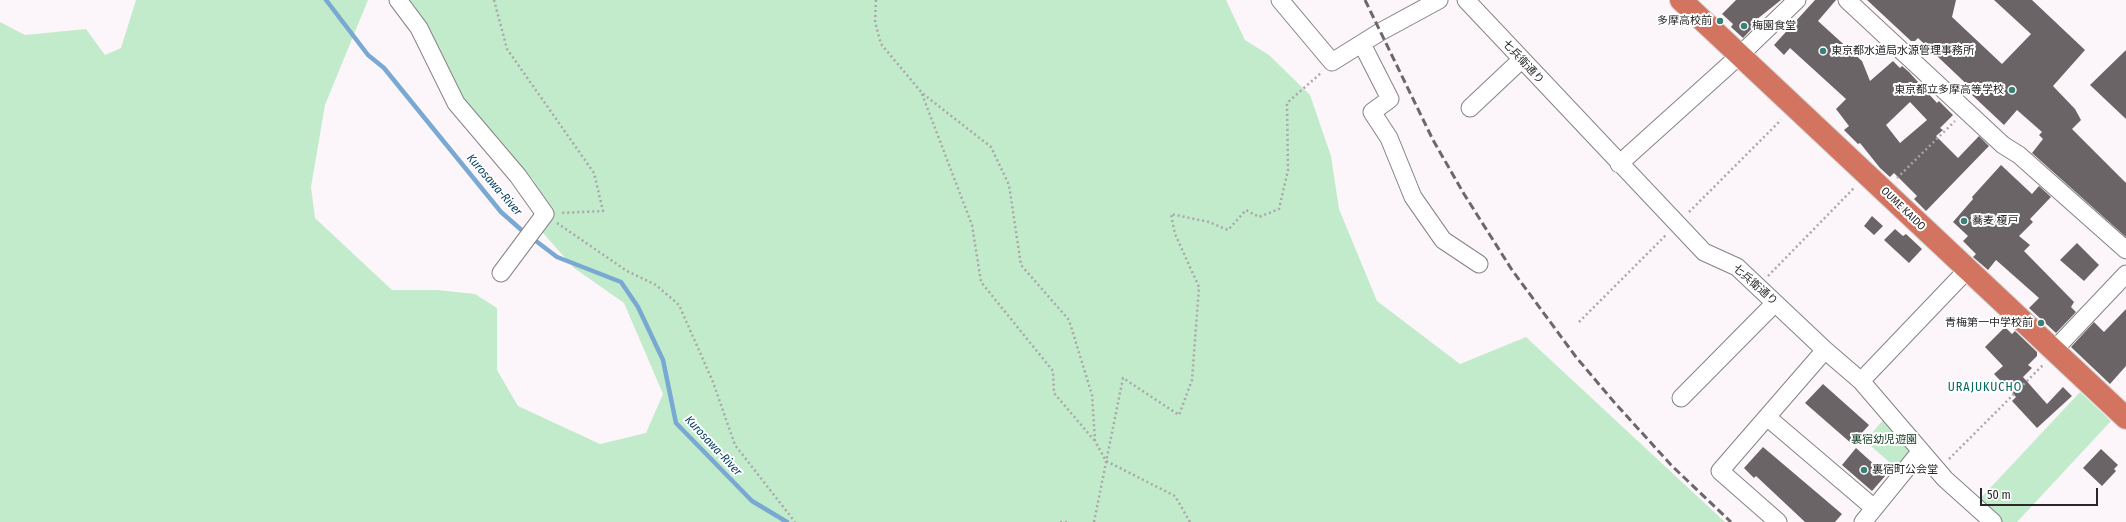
<!DOCTYPE html>
<meta charset="utf-8">
<style>
body{margin:0}
#map{position:relative;width:2126px;height:522px;overflow:hidden;background:#fcf6fb;font-family:"Fira Sans Condensed",sans-serif}
canvas{display:block}
.scale{position:absolute;left:1980px;top:488px;width:118px;height:18px;box-sizing:border-box;border:2px solid #292729;border-top:0;padding-left:5px;font-size:12px;line-height:14px;white-space:nowrap;color:#292729;-webkit-text-stroke:3px #fff;paint-order:stroke}
</style>
<div id="map">
<canvas width="2126" height="522"></canvas>
<div class="scale">50 m</div>
</div>
<script>
const c = document.querySelector('canvas').getContext('2d');
c.lineJoin = 'round';
function fillPath(path, color) { c.fillStyle = color; c.fill(path, 'evenodd'); }
const toPath = rows => new Path2D(rows.map(r => 'M' + r).join(''));
function stroke(path, color, width, dash) { c.strokeStyle = color; c.lineWidth = width; c.lineCap = dash ? 'butt' : 'round'; c.setLineDash(dash || []); c.stroke(path); }
function drawText(font, color, halo, rows, align = 'center') {
  c.font = font + ' "Fira Sans Condensed","Noto Sans JP",sans-serif'; c.lineWidth = 4; c.setLineDash([]); c.textBaseline = 'middle'; c.strokeStyle = halo; c.fillStyle = color; for (const [text, x, y, turn = 0] of rows) {
    c.save(); c.translate(x, y); c.rotate((+turn || 0) * Math.PI / 180); c.textAlign = isNaN(turn) ? turn : align; if (halo) c.strokeText(text, 0, 0); c.fillText(text, 0, 0); c.restore();
  }
}
fillPath(toPath([
 [136,0,368,0,325,105,311,187,315,218,392,290,437,290,475,294,497,308,497,370,518,406,600,444,646,433,663,394,624,303,574,268,543,233,534,181,448,100,424,25,390,0,1226,0,1245,40,1269,55,1310,95,1331,156,1339,209,1377,301,1460,364,1526,337,1725,522,0,522,0,22,25,35,86,29,105,55,121,48],
 [2080,392,2111,421,2017,522,1998,522,1977,502],
 [1884,419,1910,452,1896,468,1865,441]
]), '#c2ebcb');
stroke(toPath([
 [326,0,368,55,384,68,501,212,526,234],
 [532,238,557,257,621,282,638,307,663,360,676,423,752,501,787,522]
]), '#79a9d2', 4.5);
fillPath(toPath([
 [1736,0,1781,0,1756,20,1758,22,1743,38,1731,27,1733,24,1722,14],
 [1815,0,1836,0,1818,21,1862,61,1870,81,1893,61,1900,68,1902,66,1909,72,1937,103,1939,101,1953,115,1940,128,1943,130,1936,136,1958,158,1979,136,1989,146,1926,211,1914,199,1917,196,1894,173,1890,177,1880,168,1860,143,1858,144,1844,130,1849,126,1836,109,1846,99,1790,48,1784,55,1774,45],
 [1910,102,1927,120,1900,143,1886,125],
 [1867,0,1956,0,1952,17,2002,64,2031,34,1994,0,2032,0,2085,50,2053,86,2075,109,2081,120,2072,129,2126,183,2126,237,2032,153,2043,139,2039,135,2042,132,2017,110,2004,125,1972,95,1975,92,1918,38,1915,41,1911,41],
 [2126,50,2126,119,2090,85],
 [2001,165,2032,194,2039,186,2051,197,2030,219,2033,222,2019,236,2030,245,2024,251,2074,302,2071,307,2076,312,2056,333,2029,308,2039,298,1996,260,1988,270,1973,257,1976,254,1963,241,1968,236,1953,222,1973,199,1972,197],
 [1872,216,1883,226,1874,235,1864,226],
 [1895,229,1903,236,1906,234,1922,249,1909,263,1884,240],
 [2077,243,2099,265,2084,281,2060,260],
 [2126,309,2126,366,2110,384,2071,347,2094,322,2104,332],
 [2005,327,2012,334,2015,331,2037,352,2037,356,2028,365,2032,368,2023,377,2047,404,2063,387,2072,396,2037,428,2012,401,2016,397,1994,374,2003,366,1985,347],
 [1823,384,1869,425,1852,444,1805,403],
 [1763,447,1842,514,1835,522,1805,522,1756,476,1754,478,1744,468],
 [1856,448,1886,475,1872,491,1842,465],
 [2101,449,2118,465,2114,469,2116,471,2102,486,2083,468]
]), '#6a6467');
const minor = toPath([
 [398,0,419,28,456,103,518,176,545,214,501,273],
 [1280,0,1332,62,1380,32,1439,0],
 [1466,0,1704,252,1737,267,1825,350,1861,381,1945,479,1993,522],
 [1847,0,2003,145,2019,155,2126,250],
 [1362,44,1390,99,1372,112,1389,138,1413,197,1443,240,1479,264],
 [1470,108,1521,60],
 [1619,164,1740,55,1797,0],
 [2054,350,2126,274],
 [1861,381,1967,270],
 [1681,398,1775,303],
 [1767,417,1874,508],
 [1778,522,1720,471,1825,350],
 [1863,522,1920,452]
]);
const highway = toPath([
 [1681,0,2126,418]
]);
stroke(minor, '#878286', 19);
stroke(highway, '#d4d4d4', 24);
stroke(toPath([
 [494,0,507,49,594,173,603,211,560,213],
 [876,0,875,22,881,44,922,93,991,147,1009,185,1021,265,1069,320,1092,395,1095,441,1106,461,1175,496,1190,522],
 [922,94,972,225,981,282,1053,371,1054,393,1094,440],
 [1897,178,1955,121],
 [1689,212,1781,120],
 [557,223,627,271,656,285,679,305,713,382,735,445,795,522],
 [1768,276,1854,188],
 [1579,322,1667,234],
 [1949,459,2043,365],
 [1060,522,1068,522],
 [1094,522,1123,378,1179,415,1192,380,1199,287,1175,234,1171,214,1209,222,1228,230,1246,210,1259,217,1279,209,1288,170,1287,103,1321,73]
]), '#aaa6aa', 2.5, [2, 3]);
stroke(minor, '#fff', 17);
stroke(highway, '#d27460', 22);
stroke(toPath([
 [1365,0,1433,140,1464,194,1512,270,1576,357,1614,402,1672,466,1731,522]
]), '#6b676a', 3, [8, 4]);
for (const [x, y, r, color] of [
 [1720,21,4,"#397f77"],
 [1744,26,4,"#397f77"],
 [1823,51,4,"#397f77"],
 [2012,90,4,"#397f77"],
 [1964,221,4,"#397f77"],
 [2041,323,4,"#397f77"],
 [1864,470,4,"#397f77"]
]) { const dot = new Path2D(); dot.arc(x, y, r, 0, 2 * Math.PI); c.fillStyle = color; c.fill(dot); stroke(dot, '#fff', 1.5); }
drawText('11px', '#292729', '#fff', [
 ["多摩高校前",1712,21,"right"],
 ["梅園食堂",1752,26],
 ["東京都水道局水源管理事務所",1831,51],
 ["東京都立多摩高等学校",2004,90,"right"],
 ["蕎麦 榎戸",1972,221],
 ["青梅第一中学校前",2033,323,"right"],
 ["裏宿町公会堂",1872,470]
], 'left');
drawText('11px', '#292729', '#fff', [
 ["七兵衛通り",1523,62,47],
 ["OUME KAIDO",1903,209,44],
 ["七兵衛通り",1755,285,41]
]);
drawText('11px', '#10381e', '#fff', [
 ["裏宿幼児遊園",1884,440]
]);
drawText('italic 12px', '#084269', '#fff', [
 ["Kurosawa-River",494,185,49],
 ["Kurosawa-River",713,446,47]
]);
c.letterSpacing = '1px';
drawText('12px', '#03665e', '#fff', [
 ["URAJUKUCHO",1985,388]
]);
c.letterSpacing = '0px';
</script>
